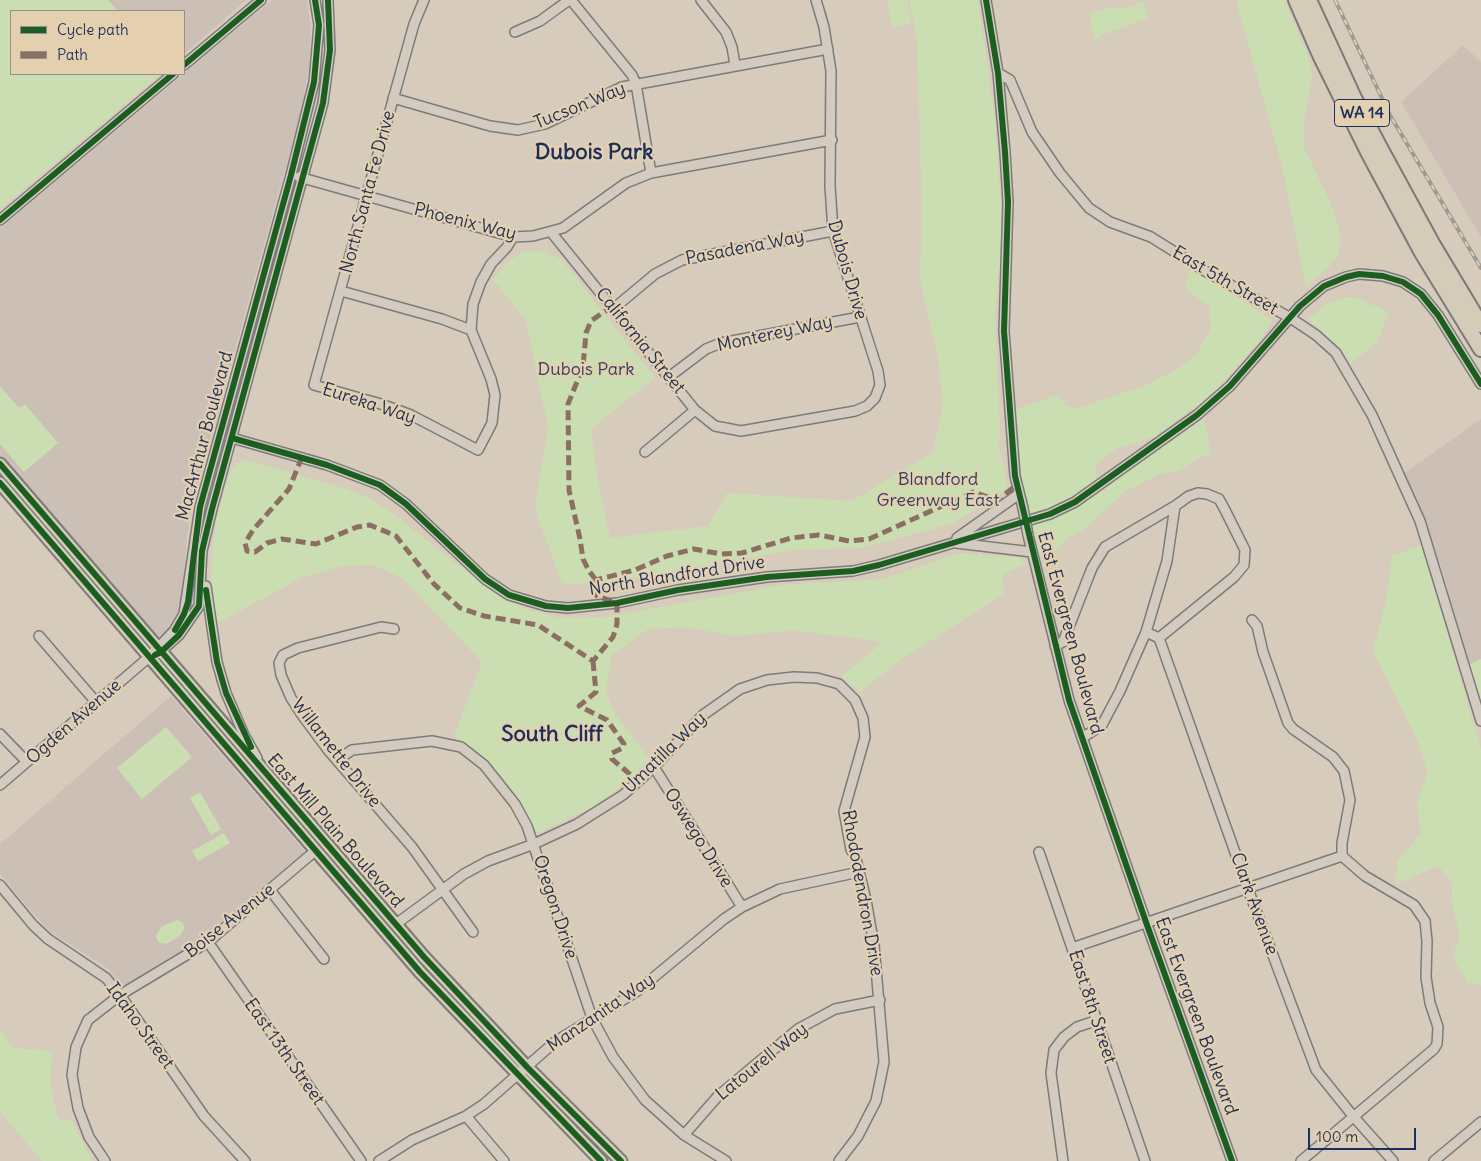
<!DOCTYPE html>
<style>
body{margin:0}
#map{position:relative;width:1481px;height:1161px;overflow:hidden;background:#d7ccbb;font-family:Delius,sans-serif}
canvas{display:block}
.legend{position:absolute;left:10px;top:10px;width:175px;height:65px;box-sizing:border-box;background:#e4d0ae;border:1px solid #94908e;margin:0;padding:6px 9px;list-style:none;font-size:15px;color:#1b2f5e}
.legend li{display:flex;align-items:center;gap:10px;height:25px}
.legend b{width:25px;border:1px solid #94908e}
.scale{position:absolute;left:1308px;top:1128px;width:108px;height:22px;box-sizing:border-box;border:2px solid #1b2f5e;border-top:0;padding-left:6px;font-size:15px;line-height:18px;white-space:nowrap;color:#1b2f5e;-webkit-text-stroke:4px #e4d0ae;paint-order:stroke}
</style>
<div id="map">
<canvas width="1481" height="1161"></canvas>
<ul class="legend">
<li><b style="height:6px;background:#1b5e20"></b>Cycle path</li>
<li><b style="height:6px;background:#8d6e63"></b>Path</li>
</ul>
<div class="scale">100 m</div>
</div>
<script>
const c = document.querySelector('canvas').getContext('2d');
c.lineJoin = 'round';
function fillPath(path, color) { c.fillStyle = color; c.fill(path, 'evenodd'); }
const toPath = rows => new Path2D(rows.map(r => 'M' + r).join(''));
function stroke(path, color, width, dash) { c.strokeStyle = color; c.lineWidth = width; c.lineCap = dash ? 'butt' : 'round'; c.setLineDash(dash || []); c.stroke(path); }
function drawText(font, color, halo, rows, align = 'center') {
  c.font = font + ' Delius,sans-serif'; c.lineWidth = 4.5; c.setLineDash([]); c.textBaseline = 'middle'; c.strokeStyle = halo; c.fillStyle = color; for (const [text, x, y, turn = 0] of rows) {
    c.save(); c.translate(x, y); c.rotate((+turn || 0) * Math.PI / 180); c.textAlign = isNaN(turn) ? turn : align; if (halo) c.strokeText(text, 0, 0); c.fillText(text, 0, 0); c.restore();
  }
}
fillPath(toPath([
 [108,0,246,0,184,54,184,11,118,11],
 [272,0,307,0,311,29,309,65,302,108,193,501,187,537,182,605,171,628,163,637,157,639,0,457,0,228],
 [1463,45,1481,62,1481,237,1401,102],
 [1481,419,1481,659,1469,665,1444,576,1423,515,1405,473],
 [171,696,305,852,203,937,125,985,122,984,107,968,52,933,34,915,0,874,0,844]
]), '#ccbfb6');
fillPath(toPath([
 [0,0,108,0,118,11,11,11,11,74,161,74,0,209],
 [888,0,907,0,911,24,892,27],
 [909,0,978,0,995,119,1002,227,995,320,1000,435,998,441,1008,489,951,524,861,548,795,550,594,584,562,583,538,518,535,504,548,428,526,320,493,280,507,262,523,252,543,251,561,259,655,378,591,429,596,471,610,538,708,526,727,493,852,501,933,452,943,406,938,357,920,281,922,211,917,42],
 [1236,0,1284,0,1308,55,1312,77,1304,122,1304,148,1331,204,1341,234,1338,255,1328,268,1306,287,1282,166],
 [1143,1,1148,18,1100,36,1095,41,1089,13,1109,8,1130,7],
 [1191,267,1272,320,1260,340,1208,399,1186,413,1155,437,1116,449,1095,466,1097,480,1067,501,1027,519,1013,410,1058,395,1065,405,1075,409,1149,384,1179,368,1196,355,1211,328,1209,306,1185,288],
 [1347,297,1357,298,1389,312,1377,343,1350,363,1342,350,1308,319,1327,303],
 [0,386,19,408,25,404,58,443,24,472,0,444],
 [1204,419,1211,454,1199,458,1180,470,1159,474,1124,492,1086,528,1065,540,1059,549,1036,556,1031,526,1095,493,1198,420],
 [246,460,346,489,370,499,386,508,495,594,528,610,561,618,605,617,782,585,883,579,960,553,1020,558,1026,564,1002,575,1004,594,902,659,860,692,841,677,883,642,793,630,734,636,686,627,648,629,611,656,606,693,617,717,650,759,631,779,594,806,537,833,516,795,497,771,473,748,454,736,482,662,402,578,374,565,341,566,301,578,216,624,211,583,212,553,217,517,230,472,238,463],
 [1422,545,1481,750,1481,985,1468,983,1454,960,1454,951,1460,940,1452,900,1452,881,1438,866,1396,884,1397,860,1412,845,1421,832,1417,803,1428,771,1417,739,1373,651,1386,601,1392,556],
 [1481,659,1481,702,1469,665],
 [166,727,192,757,142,799,117,768],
 [200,792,221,829,211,835,190,798],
 [224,833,230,843,198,861,192,851],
 [177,920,182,922,185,927,180,936,166,944,158,942,156,936,161,927],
 [0,1029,13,1048,52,1051,50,1084,57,1115,61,1122,71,1119,92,1161,42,1161,0,1112]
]), '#cbdeb1');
const minor = toPath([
 [424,0,414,24,314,385,381,404,411,415,478,450,492,423,495,395,491,379,471,330,473,304,481,282,491,264,507,247,513,237],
 [571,0,632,75,636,84,651,173],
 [701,0,726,32,732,47,735,65],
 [986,0,998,73,1005,152,1008,202,1004,331,1015,476,1023,508],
 [515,32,540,21,569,0],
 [184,65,261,0],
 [998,73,1010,80,1032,132,1060,173,1089,208,1110,222,1151,237,1205,271,1289,317,1316,335,1336,353,1372,415,1420,521,1481,721],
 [393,98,490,126,518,130,545,124,622,87,828,49],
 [299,177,513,237,533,236,563,228,626,183,651,173,832,140],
 [0,220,173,74],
 [551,232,695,410,715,426,741,431,855,411,867,406,875,398,880,385,878,371,833,231,830,186,831,71,824,27,816,0],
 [341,291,442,319,471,330],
 [613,309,655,274,682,260,833,231],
 [669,377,706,349,721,343,860,317],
 [232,438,327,465,380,485,406,504,485,579,509,595,546,606,568,608,617,603,678,590,767,577,853,571,879,565,1050,514,1075,502,1197,415,1230,386,1300,306,1324,286,1346,277,1359,274,1383,276,1403,282,1421,294,1438,315,1481,384],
 [645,452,695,410],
 [1028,535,1069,700,1147,925,1232,1161],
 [957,538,1019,494],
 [956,543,1032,552],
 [206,586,217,662,226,693,244,735,257,758],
 [1252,620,1257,626,1263,652,1288,723,1293,729,1333,757,1344,771,1350,800,1342,843,1342,856,1365,876,1414,905,1425,921,1427,941,1426,977,1430,1003,1438,1027,1437,1044,1434,1049,1301,1161],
 [394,629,381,627,298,648,283,655,279,663,281,675,291,698,302,715,328,750,412,847,473,932],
 [1146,632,1159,638,1248,889,1316,1070,1353,1116,1393,1161],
 [39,636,96,702],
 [1055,646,1063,642,1092,568,1105,547,1175,506,1189,496,1198,493,1207,494,1219,499,1224,508,1245,550,1244,565,1234,577,1159,638],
 [158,654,179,635,199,606,202,551,212,509,323,103,330,50,328,0],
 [0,734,27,762],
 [1082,738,1102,725,1120,691,1146,632,1167,561,1175,506],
 [339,759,352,750,432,741,461,747,484,765,515,804,527,826,592,1018,613,1057,645,1100,684,1135,726,1161],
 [654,767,742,907],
 [0,785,148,658,174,631,184,614,200,507,291,175,314,82,319,25,315,0],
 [1039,852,1145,1161],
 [0,885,33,925,48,939,106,978,120,995,204,1116,245,1161],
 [270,890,324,959],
 [396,924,464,874,488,861,534,844,577,824,623,795,654,767,703,715,740,689,767,680,794,677,817,678,839,684,855,700,863,718,865,737,844,811,851,850,855,855,866,900,874,945,884,1062,876,1101,858,1136,839,1161],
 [208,942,361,1161],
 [1072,948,1342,856],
 [466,1116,504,1161],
 [684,1135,718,1096,798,1029,835,1009,880,1000],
 [105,1161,89,1137,78,1108,72,1075,76,1047,88,1020,120,995,208,942,315,851],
 [379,1161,412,1140,466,1116,484,1104,556,1041,636,992,724,919,742,907,780,889,859,872],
 [1063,1161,1051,1073,1054,1050,1064,1037,1077,1027,1095,1021],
 [1434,1161,1481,1122]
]);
const major = toPath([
 [0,464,424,957,527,1067,621,1161],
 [0,483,420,972,601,1161]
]);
const highway = toPath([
 [1296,0,1320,55,1368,152,1421,251,1481,349],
 [1309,0,1354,98,1379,146,1433,245,1481,325]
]);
stroke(minor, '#7c7b7c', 12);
stroke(major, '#7c7b7c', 15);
stroke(highway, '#7c7b7c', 18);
stroke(minor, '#d3cbbf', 9);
stroke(major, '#d4cbb8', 11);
stroke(highway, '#d4cbb8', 14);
const rail = toPath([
 [1335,0,1391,117,1481,268]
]);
stroke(rail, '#9c9a96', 4);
stroke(rail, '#e4d0ae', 2, [5.5]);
const minorBridge = toPath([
 [1023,508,1028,535]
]);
stroke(minorBridge, '#7c7b7c', 12, []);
stroke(minorBridge, '#d3cbbf', 9);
stroke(toPath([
 [302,457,289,489,253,530,245,543,247,551,255,552,267,543,282,539,316,544,357,527,370,525,396,536,434,584,460,608,484,616,538,625,593,661,613,637,617,624,617,603,597,596,593,591,596,580,635,570,667,556,694,549,721,554,742,553,791,538,819,535,849,541,869,539,973,492,997,500,1017,485],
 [596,580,589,571,583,559,580,539,569,490,568,404,583,367,586,333,591,321,605,311,613,309],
 [593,661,596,692,579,706,607,720,624,744,623,748,612,753,612,759,639,782]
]), '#8d6e63', 5, [10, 5]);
stroke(toPath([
 [986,0,998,73,1005,152,1008,202,1004,331,1015,476,1069,700,1147,925,1232,1161],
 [184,65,261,0],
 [0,220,173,74],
 [232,438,327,465,380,485,406,504,485,579,509,595,546,606,568,608,617,603,678,590,767,577,853,571,879,565,1050,514,1075,502,1197,415,1230,386,1300,306,1324,286,1346,277,1359,274,1383,276,1403,282,1421,294,1438,315,1481,384],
 [0,464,424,957,527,1067,621,1161],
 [0,483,420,972,601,1161],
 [206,590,217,662,226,693,251,747],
 [175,630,184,614,188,602,200,507,291,175,314,82,319,25,315,0],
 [155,655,161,652,179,635,199,606,202,551,212,509,323,103,330,50,328,0]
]), '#1b5e20', 6);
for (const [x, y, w] of [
 [1362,113,55]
]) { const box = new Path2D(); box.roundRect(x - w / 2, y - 13.5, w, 27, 4); c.fillStyle = '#e4d0ae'; c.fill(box); stroke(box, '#1b2f5e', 1); }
drawText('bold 16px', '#1b2f5e', null, [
 ["WA 14",1362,113]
]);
drawText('18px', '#1b2f5e', '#e4d0ae', [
 ["Tucson Way",580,106,-22],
 ["North Santa Fe Drive",368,192,-75],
 ["Phoenix Way",465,222,14],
 ["Pasadena Way",745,248,-11],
 ["Dubois Drive",847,270,74],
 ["East 5th Street",1225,281,30],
 ["Monterey Way",775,334,-12],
 ["California Street",640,341,51],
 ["Eureka Way",369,404,18],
 ["MacArthur Boulevard",205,436,-75],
 ["North Blandford Drive",677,576,-9],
 ["East Evergreen Boulevard",1070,633,75],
 ["Ogden Avenue",74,722,-41],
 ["Willamette Drive",336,753,52],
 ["Umatilla Way",665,753,-44],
 ["East Mill Plain Boulevard",335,831,49],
 ["Oswego Drive",698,838,58],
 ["Rhododendron Drive",862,893,80],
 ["Clark Avenue",1254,904,70],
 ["Oregon Drive",555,907,72],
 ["Boise Avenue",230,921,-38],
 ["East 8th Street",1092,1007,72],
 ["Manzanita Way",601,1013,-34],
 ["East Evergreen Boulevard",1196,1016,70],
 ["Idaho Street",140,1026,54],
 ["East 13th Street",284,1052,55],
 ["Latourell Way",762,1062,-39]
]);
drawText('18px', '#2c4265', '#e4d0ae', [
 ["Dubois Park",586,370],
 ["Blandford",938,480],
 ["Greenway East",938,501]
]);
drawText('bold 22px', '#1b2f5e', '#e4d0ae', [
 ["Dubois Park",594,153],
 ["South Cliff",552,735]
]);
</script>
